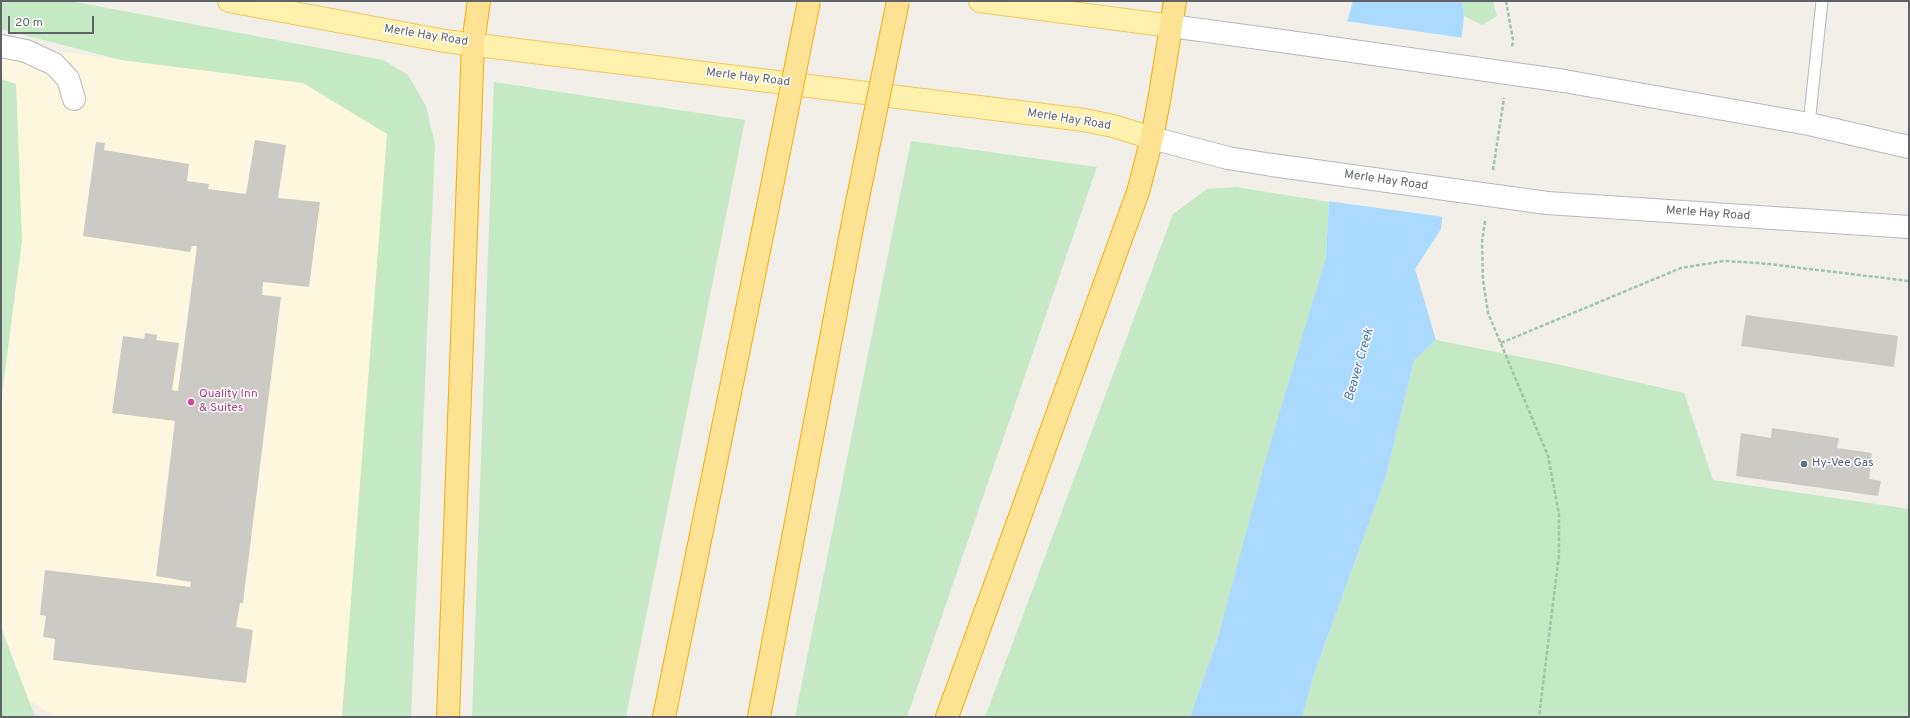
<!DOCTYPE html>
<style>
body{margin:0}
#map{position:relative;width:1910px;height:718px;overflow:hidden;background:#f1efe8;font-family:Overpass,sans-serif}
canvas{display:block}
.frame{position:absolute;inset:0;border:2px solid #5f6368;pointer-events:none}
.scale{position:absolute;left:8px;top:16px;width:86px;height:18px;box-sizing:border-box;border:2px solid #5f6368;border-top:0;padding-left:5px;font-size:12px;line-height:14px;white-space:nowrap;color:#5f6368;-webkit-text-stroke:3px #fff;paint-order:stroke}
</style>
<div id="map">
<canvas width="1910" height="718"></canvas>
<div class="frame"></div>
<div class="scale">20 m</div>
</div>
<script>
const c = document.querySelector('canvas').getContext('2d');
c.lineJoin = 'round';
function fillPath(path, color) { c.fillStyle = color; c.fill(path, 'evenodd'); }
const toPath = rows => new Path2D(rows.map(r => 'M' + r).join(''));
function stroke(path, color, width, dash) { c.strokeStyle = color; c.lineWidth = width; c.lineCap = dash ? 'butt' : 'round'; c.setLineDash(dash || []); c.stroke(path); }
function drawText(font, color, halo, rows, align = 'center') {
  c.font = font + ' Overpass,sans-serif'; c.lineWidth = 3; c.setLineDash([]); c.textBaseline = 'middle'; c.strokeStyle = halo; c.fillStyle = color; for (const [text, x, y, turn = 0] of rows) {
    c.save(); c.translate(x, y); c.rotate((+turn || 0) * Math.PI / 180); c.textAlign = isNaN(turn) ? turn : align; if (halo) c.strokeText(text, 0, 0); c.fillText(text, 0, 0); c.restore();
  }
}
fillPath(toPath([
 [1,44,303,83,388,134,342,717,56,717,1,683]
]), '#fef7e0');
fillPath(toPath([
 [1,1,70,1,383,60,408,75,426,106,435,144,411,717,342,717,387,134,303,83,121,60,1,29],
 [1462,1,1493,1,1497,16,1482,25,1464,16],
 [1,79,16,84,22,240,1,402],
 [494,82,745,120,626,717,472,717],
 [911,141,1097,167,907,717,795,717],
 [1236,187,1329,202,1326,257,1217,641,1190,717,985,717,1173,214,1207,189],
 [1436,340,1561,365,1684,393,1713,480,1909,509,1909,717,1302,717,1314,674,1386,476,1414,360],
 [1,627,35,717,1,717]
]), '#c5e8c5');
fillPath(toPath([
 [1353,1,1462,1,1464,16,1441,229,1415,269,1436,340,1414,360,1386,476,1314,674,1302,717,1190,717,1217,641,1267,455,1326,257,1329,202,1347,22]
]), '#aadaff');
fillPath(toPath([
 [1345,21,1464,38,1444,217,1327,201]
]), '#f1efe8');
fillPath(toPath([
 [255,140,286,145,278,198,320,202,309,287,263,282,262,295,281,297,243,603,240,603,236,627,253,630,246,683,53,660,55,639,43,637,46,616,40,615,45,570,190,587,191,582,156,576,175,421,112,413,123,336,144,339,145,333,157,335,156,340,179,343,172,390,178,391,197,246,192,246,190,252,83,236,96,142,105,143,104,150,189,164,187,181,209,184,208,189,246,194],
 [1746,315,1898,336,1894,367,1741,346],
 [1772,428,1839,438,1837,448,1872,453,1869,479,1881,481,1878,496,1736,476,1741,433,1771,438]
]), '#cccac5');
const service = toPath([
 [1809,124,1822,1]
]);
const minor = toPath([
 [1,46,26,51,54,64,68,79,74,99]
]);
const secondary = toPath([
 [1171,26,1289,42],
 [1564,81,1809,124,1909,147],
 [1152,138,1228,158,1272,165],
 [1547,203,1909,227]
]);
const primary = toPath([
 [229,1,445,41,1084,120,1113,126,1152,138],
 [980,1,1171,26]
]);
const motorway = toPath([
 [448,717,473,43,479,1],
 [664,717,768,206],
 [759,717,854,217],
 [947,717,1138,192,1152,138,1160,95,1175,1]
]);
stroke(service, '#b5b8bc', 13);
stroke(minor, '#b5b8bc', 24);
stroke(secondary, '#b6babf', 24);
stroke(primary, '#f2c960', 24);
stroke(motorway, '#f9ab00', 24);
stroke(toPath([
 [1506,1,1513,40,1512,48],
 [1493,170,1504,98],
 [1485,221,1482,242,1483,280,1488,313,1548,456,1559,514,1559,555,1539,717],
 [1501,343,1681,268,1724,261,1760,263,1909,281]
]), '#9cc7a9', 2.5, [4, 2]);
stroke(service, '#fff', 11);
stroke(minor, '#fff', 22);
stroke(secondary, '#fff', 22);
stroke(primary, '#fff2af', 22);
stroke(motorway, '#fde293', 22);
const secondaryBridge = toPath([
 [1289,42,1564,81],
 [1272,165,1547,203]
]);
const motorwayBridge = toPath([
 [768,206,809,1],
 [854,217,898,1]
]);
stroke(secondaryBridge, '#b6babf', 24, []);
stroke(motorwayBridge, '#f9ab00', 24, []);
stroke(secondaryBridge, '#fff', 22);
stroke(motorwayBridge, '#fde293', 22);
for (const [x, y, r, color] of [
 [191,402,4,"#d1479c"],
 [1804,464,4,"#5c6f8a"]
]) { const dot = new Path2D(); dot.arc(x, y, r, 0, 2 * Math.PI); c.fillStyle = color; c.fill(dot); stroke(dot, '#fff', 1.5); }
drawText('12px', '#5f6368', '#fff', [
 ["Merle Hay Road",426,36,9],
 ["Merle Hay Road",748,78,7],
 ["Merle Hay Road",1069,120,9],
 ["Merle Hay Road",1386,181,8],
 ["Merle Hay Road",1708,214,4]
]);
drawText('12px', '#b23c85', '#fff', [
 ["Quality Inn",199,395],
 ["& Suites",199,409]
], 'left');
drawText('12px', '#4e5e75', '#fff', [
 ["Hy-Vee Gas",1812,464]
], 'left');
drawText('italic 13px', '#4174aa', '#fff', [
 ["Beaver Creek",1360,365,-74]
]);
</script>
